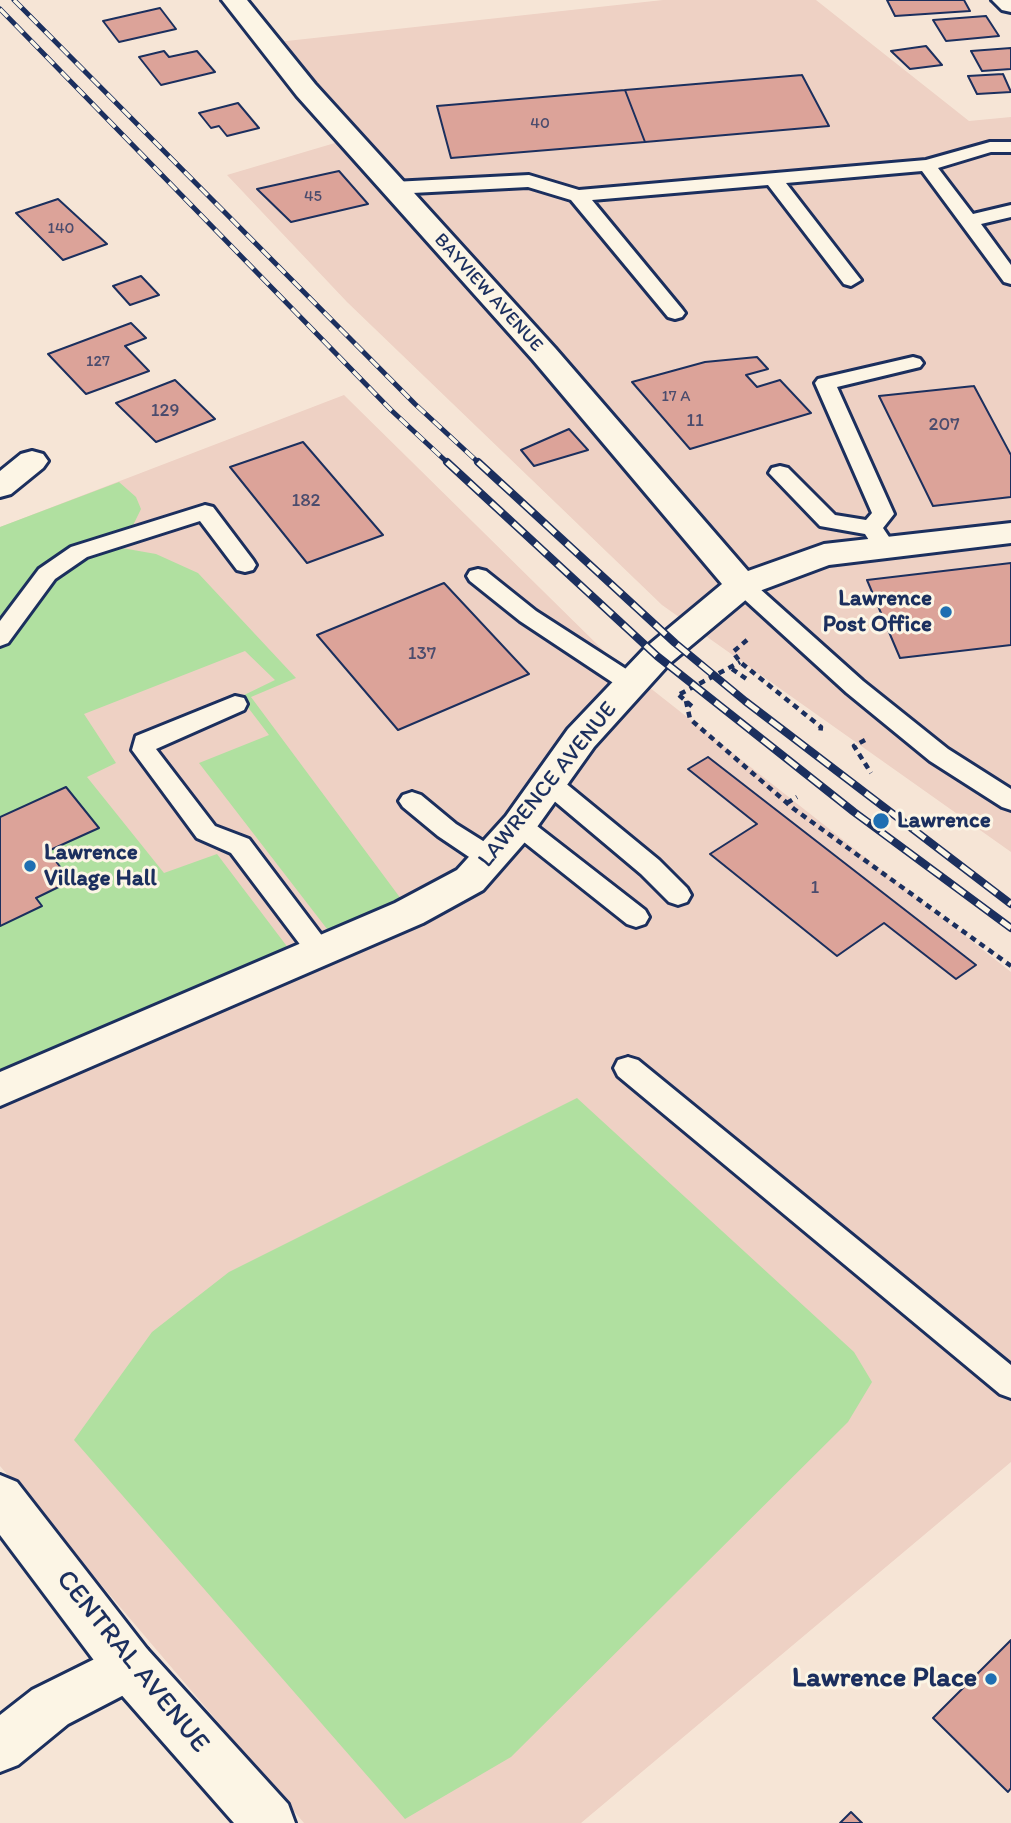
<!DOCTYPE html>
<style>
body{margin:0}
canvas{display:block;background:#f6e5d6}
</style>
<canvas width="1011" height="1823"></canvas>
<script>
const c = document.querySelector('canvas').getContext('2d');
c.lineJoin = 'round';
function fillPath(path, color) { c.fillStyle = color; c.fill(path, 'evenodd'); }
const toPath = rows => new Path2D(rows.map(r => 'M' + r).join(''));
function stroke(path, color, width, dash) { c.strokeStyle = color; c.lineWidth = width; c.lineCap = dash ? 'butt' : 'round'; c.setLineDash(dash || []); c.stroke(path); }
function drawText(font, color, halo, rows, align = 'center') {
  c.font = font + ' Itim,sans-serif'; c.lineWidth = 6; c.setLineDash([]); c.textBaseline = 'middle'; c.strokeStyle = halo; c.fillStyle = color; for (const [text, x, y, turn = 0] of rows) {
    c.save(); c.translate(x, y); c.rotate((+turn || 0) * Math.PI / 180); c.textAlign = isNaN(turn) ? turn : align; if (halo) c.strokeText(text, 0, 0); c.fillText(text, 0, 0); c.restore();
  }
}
fillPath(toPath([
 [663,0,816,0,969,121,1011,117,1011,852,662,605,347,302,227,175,345,140,259,44],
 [344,395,607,654,1011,972,1011,1462,581,1823,304,1823,0,1466,0,527]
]), '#eed1c4');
fillPath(toPath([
 [119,482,136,497,141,509,122,548,156,554,198,573,296,678,251,697,407,907,334,938,199,763,269,735,240,697,275,680,245,651,84,714,116,763,87,777,164,873,217,854,295,957,0,1083,0,527],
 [577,1098,854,1352,872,1382,848,1422,511,1757,405,1819,74,1440,152,1332,229,1272]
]), '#b0e0a0');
const building = toPath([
 [887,0,964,0,970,11,895,16,887,0],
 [160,8,176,29,119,42,103,21,160,8],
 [986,16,999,36,946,41,933,20,986,16],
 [926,46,942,65,910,69,891,51,926,46],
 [1011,48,1011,69,982,71,971,51,1011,48],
 [164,51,169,57,197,51,215,72,161,85,139,57,164,51],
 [1003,74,1011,92,977,94,968,76,1003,74],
 [802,75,829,126,645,142,625,90,802,75],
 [625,90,645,142,451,158,437,106,625,90],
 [238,103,259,128,227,136,219,126,211,128,199,113,238,103],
 [339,171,368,204,291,222,257,189,339,171],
 [58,199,107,244,63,260,16,213,58,199],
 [141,276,159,295,130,305,113,286,141,276],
 [131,323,146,338,125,346,149,371,86,394,48,354,131,323],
 [757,357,768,369,746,375,757,387,780,380,811,413,690,449,632,382,705,362,757,357],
 [175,380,215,419,156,442,116,403,175,380],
 [974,386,1011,455,1011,497,933,506,879,396,974,386],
 [569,429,588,450,534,466,521,450,569,429],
 [303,442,383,535,307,563,230,467,303,442],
 [1011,563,1011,645,900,658,867,580,1011,563],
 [444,583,529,674,398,730,317,635,444,583],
 [708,757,976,965,956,979,884,923,837,956,710,854,757,824,688,769,708,757],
 [66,787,99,828,48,851,71,881,36,898,42,906,0,926,0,817,66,787],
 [1011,1640,1011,1788,1008,1792,933,1718,1011,1640],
 [851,1812,862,1823,840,1823,851,1812]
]);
fillPath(building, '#dca399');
stroke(building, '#1b2f5e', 2);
const lane = toPath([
 [990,142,1011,142,1011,152,991,152,938,168,973,214,1011,205,1011,217,981,224,1011,265,1011,284,1004,282,922,171,786,183,861,280,851,286,844,284,768,185,592,200,682,309,685,313,682,317,675,319,668,317,571,200,528,187,393,194,384,188,393,182,529,175,579,190,926,160,990,142],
 [913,357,920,359,923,363,920,367,837,387,894,514,883,528,897,549,894,554,886,556,878,554,865,534,820,526,769,473,772,468,780,466,788,468,835,515,866,520,872,513,815,383,818,379,913,357],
 [205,505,213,507,253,560,256,565,253,570,245,572,237,570,200,521,87,557,55,579,8,643,0,646,0,621,39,569,71,547,205,505],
 [478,569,486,571,536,611,640,678,644,684,640,690,632,692,624,690,520,621,470,581,467,576,470,571,478,569],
 [742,578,750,580,863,681,948,749,1011,789,1011,810,1002,807,930,761,847,693,734,590,731,585,734,580,742,578],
 [235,696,244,698,247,704,244,710,156,749,215,826,249,839,329,945,333,952,329,959,320,962,311,959,231,853,197,838,132,750,136,736,235,696],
 [549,774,558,777,659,860,687,888,691,895,687,902,678,905,669,902,641,874,540,789,537,783,540,777,549,774],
 [412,792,421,795,456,824,499,851,503,858,499,865,490,867,481,865,438,836,403,807,399,801,403,795,412,792],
 [519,816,528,819,645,910,649,917,645,924,636,927,627,924,510,831,506,825,510,819,519,816],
 [628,1057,638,1060,1011,1365,1011,1398,1000,1394,618,1076,614,1068,618,1060,628,1057]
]);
const street = toPath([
 [992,0,1011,0,1011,12,1002,10,992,0],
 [32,451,43,454,48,461,43,468,11,494,0,497,0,471,21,454,32,451],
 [129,1642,147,1649,154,1666,147,1683,68,1724,18,1765,0,1772,0,1715,32,1690,129,1642]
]);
const secondary = toPath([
 [222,0,247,0,315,84,555,348,748,571,824,544,1011,523,1011,543,829,565,754,593,669,664,594,747,532,834,483,890,423,923,0,1106,0,1072,395,903,457,870,506,816,568,729,645,648,722,584,533,360,297,96,222,0],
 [0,1475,17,1482,147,1649,288,1804,295,1823,234,1823,111,1683,0,1535,0,1475]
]);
stroke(lane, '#1b2f5e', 6);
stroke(street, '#1b2f5e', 6);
stroke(secondary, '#1b2f5e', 6);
stroke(toPath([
 [747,640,733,652,740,662,821,727,820,734],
 [732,669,748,680],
 [680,694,740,662],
 [679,695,695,709],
 [686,701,690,719,794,809,1011,966],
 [865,740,854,746,871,773],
 [787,803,797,797]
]), '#1b2f5e', 4.5, [6, 5]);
fillPath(lane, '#fcf5e5');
fillPath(street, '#fcf5e5');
fillPath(secondary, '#fcf5e5');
const railFar1 = toPath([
 [14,0,415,404,480,464],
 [0,9,391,410,449,464]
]);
const rail = toPath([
 [447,462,657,656,854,812,1011,928],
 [478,462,675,643,745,701,1011,904]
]);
stroke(railFar1, '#1b2f5e', 5);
stroke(rail, '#1b2f5e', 8);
stroke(railFar1, '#fcf5e5', 3.5, [11]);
stroke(rail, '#fcf5e5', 5, [15]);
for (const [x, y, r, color] of [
 [946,612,7,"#1f6fb2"],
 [881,821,9,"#1f6fb2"],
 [30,866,7,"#1f6fb2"],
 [991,1679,7,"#1f6fb2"]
]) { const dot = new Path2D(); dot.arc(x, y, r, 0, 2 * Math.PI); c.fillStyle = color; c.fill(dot); stroke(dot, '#fcf5e5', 2.5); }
drawText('16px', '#4b4c6d', null, [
 ["40",540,124],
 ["45",313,197],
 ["140",61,229],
 ["127",98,362],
 ["17 A",676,397]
]);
drawText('19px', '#1b2f5e', '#fcf5e5', [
 ["BAYVIEW AVENUE",488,293,48]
]);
drawText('19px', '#4b4c6d', null, [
 ["129",165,411],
 ["11",695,421],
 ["207",944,425],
 ["182",306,501],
 ["137",422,654],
 ["1",815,888]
]);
drawText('bold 23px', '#1b2f5e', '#fcf5e5', [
 ["Lawrence",932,599,"right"],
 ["Post Office",932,625,"right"],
 ["Lawrence",897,821],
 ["Lawrence",44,853],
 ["Village Hall",44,879]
], 'left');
drawText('23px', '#1b2f5e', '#fcf5e5', [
 ["LAWRENCE AVENUE",548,785,-51]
]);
drawText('28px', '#1b2f5e', '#fcf5e5', [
 ["CENTRAL AVENUE",132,1662,51]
]);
drawText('bold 28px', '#1b2f5e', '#fcf5e5', [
 ["Lawrence Place",977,1679]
], 'right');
</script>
